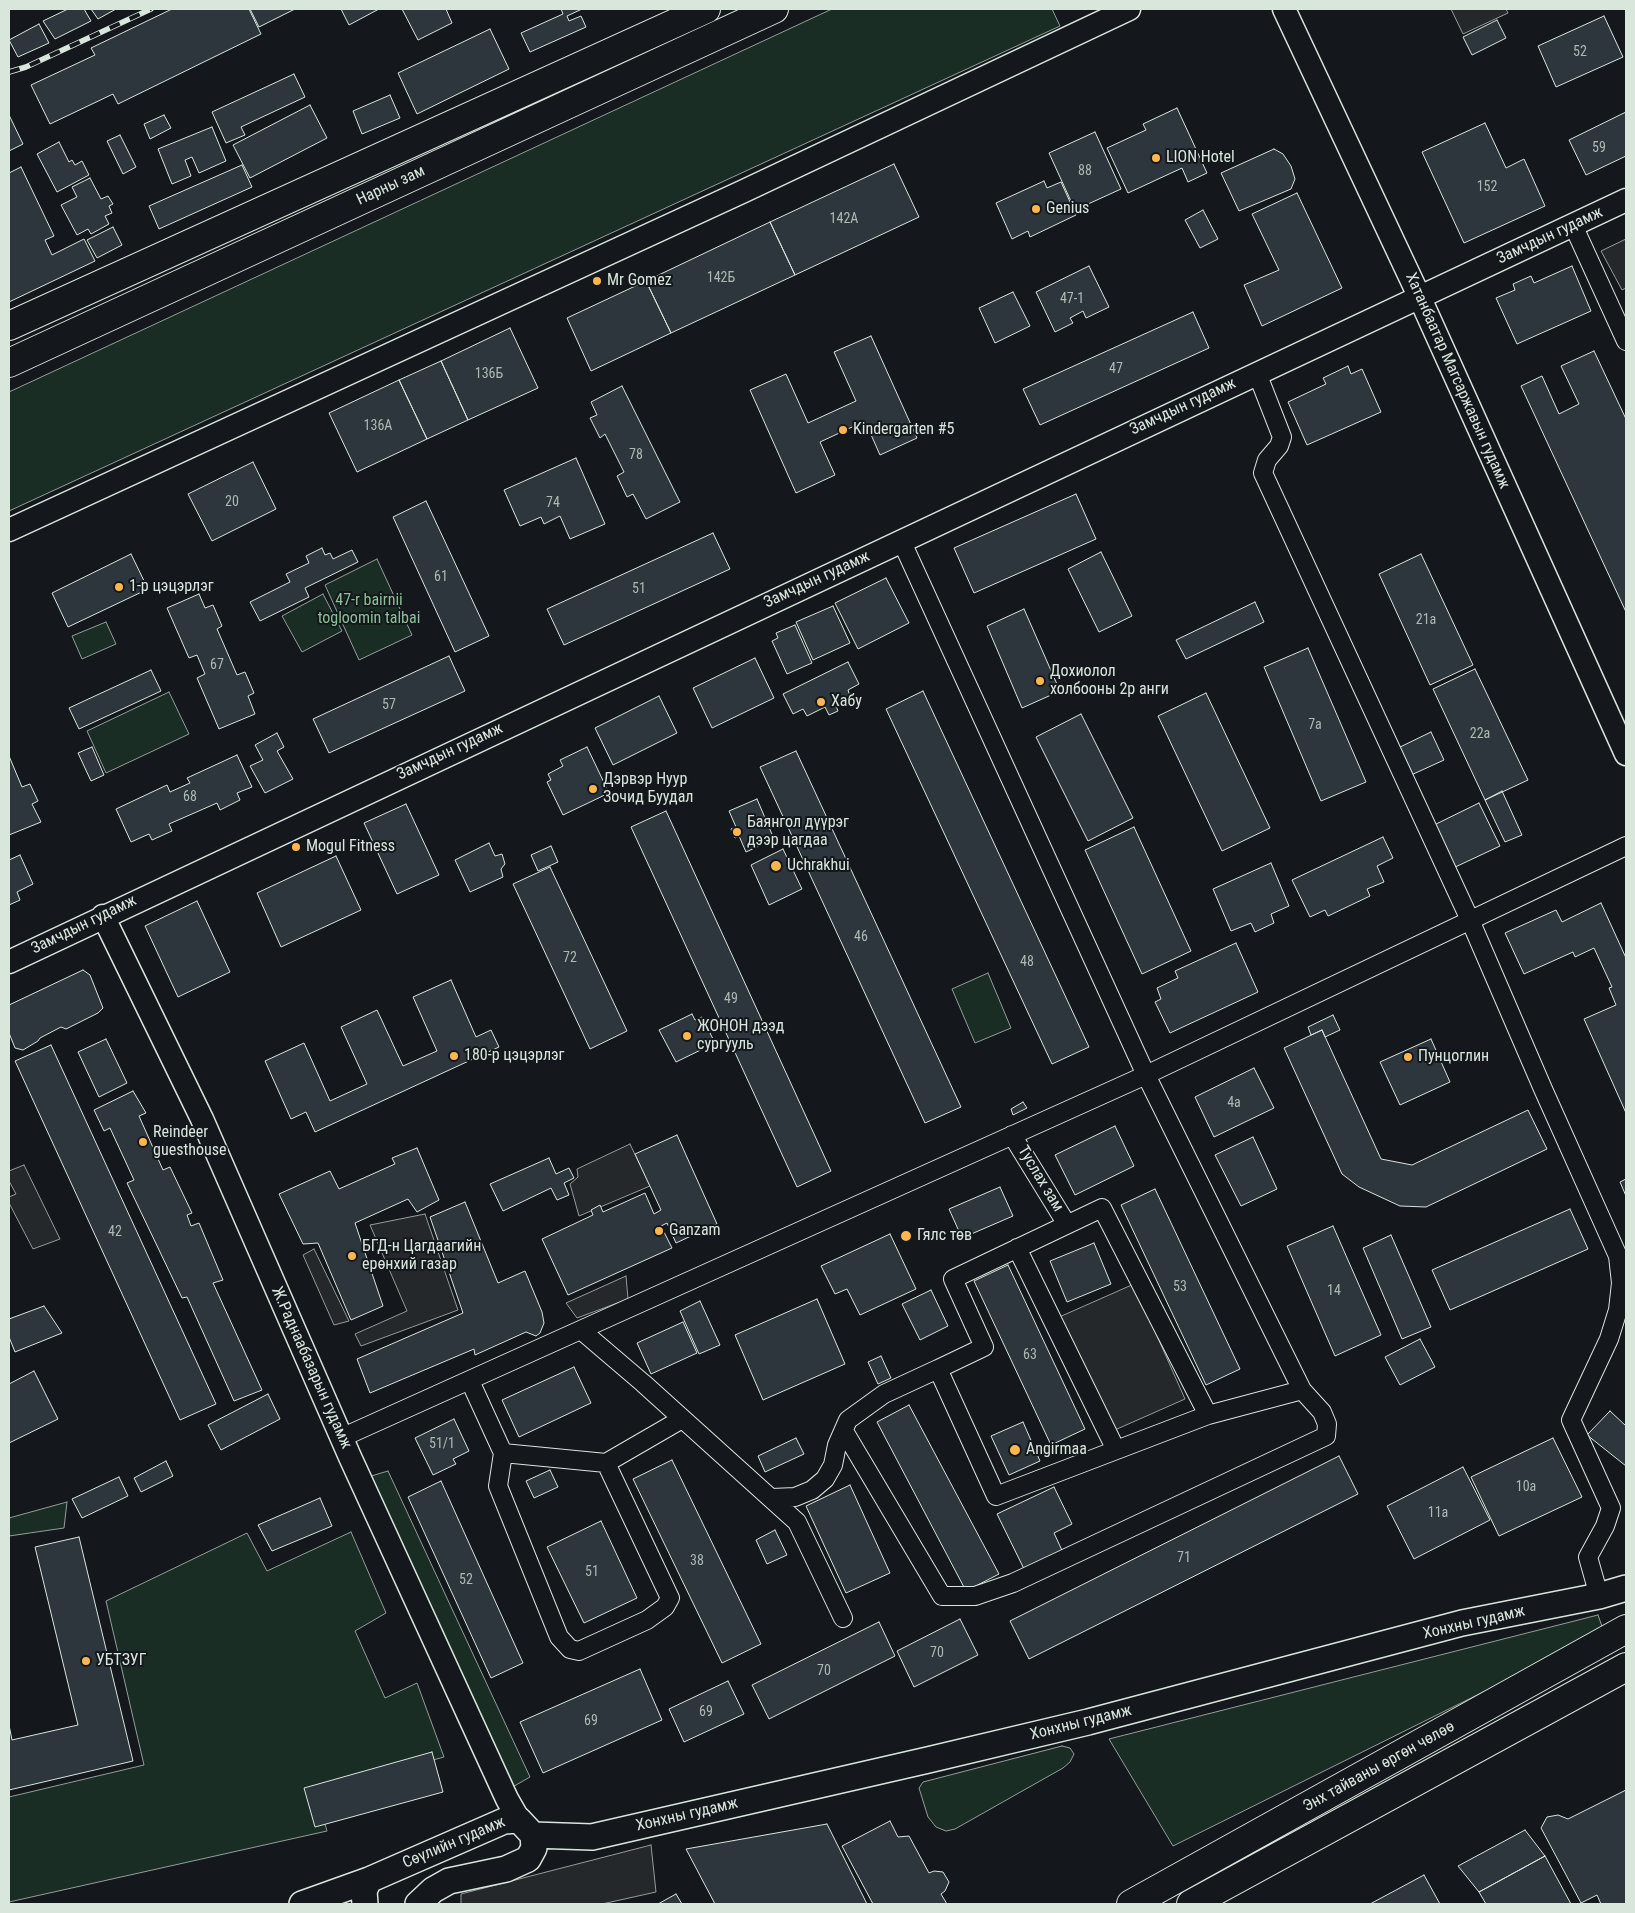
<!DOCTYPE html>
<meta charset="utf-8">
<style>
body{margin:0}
#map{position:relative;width:1635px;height:1913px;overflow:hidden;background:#14181c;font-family:"Roboto Condensed",sans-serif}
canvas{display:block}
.frame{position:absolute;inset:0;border:10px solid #d8e6dc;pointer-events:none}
</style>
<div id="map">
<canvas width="1635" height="1913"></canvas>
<div class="frame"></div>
</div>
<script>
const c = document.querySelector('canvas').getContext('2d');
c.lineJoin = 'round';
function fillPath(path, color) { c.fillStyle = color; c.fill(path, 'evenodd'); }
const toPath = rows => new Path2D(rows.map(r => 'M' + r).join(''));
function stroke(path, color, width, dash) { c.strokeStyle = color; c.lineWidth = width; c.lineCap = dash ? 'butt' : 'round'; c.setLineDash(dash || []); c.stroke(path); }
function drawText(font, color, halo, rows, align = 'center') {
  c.font = font + ' "Roboto Condensed",sans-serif'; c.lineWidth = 4; c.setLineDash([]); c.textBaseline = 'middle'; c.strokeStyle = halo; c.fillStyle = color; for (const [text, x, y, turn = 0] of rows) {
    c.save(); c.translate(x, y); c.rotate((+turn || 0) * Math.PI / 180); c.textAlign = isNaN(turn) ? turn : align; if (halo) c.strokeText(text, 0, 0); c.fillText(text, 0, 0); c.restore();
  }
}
const green = toPath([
 [832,9,1052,9,1060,26,9,511,9,392,832,9],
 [377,559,412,635,359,660,325,585,377,559],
 [323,594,342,631,302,652,282,616,323,594],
 [106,622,116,644,82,659,72,636,106,622],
 [169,692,189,734,106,773,87,731,169,692],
 [988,973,1011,1028,975,1043,952,989,988,973],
 [388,1471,530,1777,509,1789,368,1477,388,1471],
 [67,1502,64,1528,9,1536,9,1518,67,1502],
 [351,1532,386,1613,355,1631,385,1698,417,1683,444,1757,316,1792,327,1831,9,1902,9,1797,144,1765,106,1601,247,1533,267,1571,351,1532],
 [1598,1615,1604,1632,1173,1846,1109,1739,1598,1615],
 [1062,1746,1070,1748,1074,1754,1070,1762,1063,1768,955,1829,946,1831,936,1827,928,1817,919,1788,923,1782,1062,1746]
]);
fillPath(green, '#1a2d24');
stroke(green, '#939e99', 1);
const parking = toPath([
 [1451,9,1506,9,1508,13,1463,34,1451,9],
 [1626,239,1626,288,1622,290,1601,251,1626,239],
 [630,1144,650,1186,579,1216,570,1184,578,1177,577,1169,630,1144],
 [24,1165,60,1239,33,1249,9,1203,9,1197,16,1194,9,1181,9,1171,24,1165],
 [425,1214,458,1310,361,1346,355,1334,407,1311,370,1225,425,1214],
 [314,1249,349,1321,334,1325,303,1255,314,1249],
 [626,1276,628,1299,577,1318,566,1303,626,1276],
 [1134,1284,1185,1399,1108,1433,1057,1318,1134,1284],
 [651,1845,656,1892,602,1904,461,1904,461,1894,651,1845]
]);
fillPath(parking, '#24282b');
stroke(parking, '#939e99', 1);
const building = toPath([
 [68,9,84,9,91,21,55,39,43,21,68,9],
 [91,9,116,9,98,19,91,9],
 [172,9,249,9,261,34,118,104,113,94,50,124,31,85,95,55,91,48,172,9],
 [250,9,295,9,259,27,250,9],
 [341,9,379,9,349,25,341,9],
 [402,9,446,9,452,23,418,40,402,9],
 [561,9,582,9,567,16,569,21,581,16,586,27,530,52,521,33,563,14,561,9],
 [1604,16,1623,57,1556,87,1538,46,1604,16],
 [1497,20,1506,38,1472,55,1463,37,1497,20],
 [39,24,49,43,18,57,9,40,39,24],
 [490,29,509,69,417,114,398,73,490,29],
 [294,74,305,97,241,127,245,135,226,143,212,112,294,74],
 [390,95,400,118,362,134,353,111,390,95],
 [310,105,327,138,250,178,233,145,310,105],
 [1177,108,1207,173,1188,182,1182,168,1128,193,1107,148,1146,130,1143,124,1177,108],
 [1626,112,1626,156,1586,175,1569,140,1626,112],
 [9,115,23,144,9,151,9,115],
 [164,115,171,128,150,139,144,124,164,115],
 [1485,123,1506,168,1524,159,1545,206,1464,243,1422,152,1485,123],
 [212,127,226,161,199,173,192,157,185,160,191,176,172,184,158,149,212,127],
 [1095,132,1121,189,1075,210,1049,153,1095,132],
 [120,135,136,167,123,174,107,141,120,135],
 [59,142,69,162,72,160,75,165,82,161,89,175,57,192,37,154,59,142],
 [1274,149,1283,154,1291,166,1295,179,1291,189,1239,211,1221,173,1274,149],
 [894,164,919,217,795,275,770,222,894,164],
 [242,165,252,187,159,229,149,206,242,165],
 [21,167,54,236,45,240,52,255,84,239,95,261,9,302,9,173,21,167],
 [90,178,101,199,108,196,113,204,109,206,112,213,105,216,109,224,91,234,88,229,77,235,61,205,77,197,72,187,90,178],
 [1044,181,1047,188,1061,182,1076,215,1030,237,1028,231,1012,239,996,203,1044,181],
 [1297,193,1342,288,1262,326,1244,285,1279,270,1252,214,1297,193],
 [1203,210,1218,239,1200,248,1185,220,1203,210],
 [770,222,795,275,671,333,646,281,770,222],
 [113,227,122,245,97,258,87,240,113,227],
 [1089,266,1109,307,1086,318,1083,311,1070,318,1073,323,1055,332,1036,292,1089,266],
 [1572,266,1591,311,1517,344,1496,298,1515,290,1513,284,1531,276,1534,283,1572,266],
 [646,281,671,333,591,371,567,318,646,281],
 [1013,292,1030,326,995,343,979,308,1013,292],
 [1193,312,1209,348,1040,425,1023,389,1193,312],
 [510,328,538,388,468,420,441,361,510,328],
 [871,336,917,438,880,455,865,421,820,442,835,475,796,493,750,390,786,374,808,423,856,401,834,352,871,336],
 [1594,351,1626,419,1626,612,1521,386,1542,376,1559,414,1579,404,1561,366,1594,351],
 [441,361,468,420,427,439,399,380,441,361],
 [1348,366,1351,374,1362,369,1381,412,1307,445,1288,402,1326,384,1323,378,1348,366],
 [399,380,427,439,357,472,329,413,399,380],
 [622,386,680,502,646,519,633,494,627,497,617,476,624,472,605,434,600,438,590,418,597,415,591,402,622,386],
 [576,458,605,524,570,539,560,516,544,524,541,517,520,526,504,490,576,458],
 [253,462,276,509,212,541,188,494,253,462],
 [1076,494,1096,539,974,593,954,548,1076,494],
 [426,501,489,636,455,652,393,517,426,501],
 [713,533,730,569,564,645,547,609,713,533],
 [322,548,325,555,330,553,333,559,352,550,358,562,305,588,309,597,260,621,250,602,290,582,286,574,309,563,306,556,322,548],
 [1101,552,1132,616,1099,632,1068,569,1101,552],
 [131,554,148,589,68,627,52,593,131,554],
 [1421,554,1473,665,1430,685,1379,574,1421,554],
 [886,578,909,623,858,649,835,603,886,578],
 [199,594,205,608,213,605,222,626,217,629,237,675,245,672,254,693,248,696,255,714,219,729,197,678,205,674,197,655,189,658,167,608,199,594],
 [1255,602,1264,622,1186,659,1176,640,1255,602],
 [833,606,850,643,813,660,796,622,833,606],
 [1024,609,1060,691,1022,708,987,626,1024,609],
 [795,625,812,663,787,674,772,641,778,638,776,633,795,625],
 [1308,648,1366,782,1321,801,1264,667,1308,648],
 [449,656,465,691,329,753,313,719,449,656],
 [755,658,774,698,712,728,693,688,755,658],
 [848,662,859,684,848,690,850,696,835,703,838,711,829,715,825,707,807,716,803,709,793,714,783,694,848,662],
 [1475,669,1528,780,1485,800,1433,689,1475,669],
 [151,670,161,691,79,729,69,708,151,670],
 [923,691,1089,1047,1052,1064,886,709,923,691],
 [1206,693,1270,828,1222,851,1158,716,1206,693],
 [659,696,677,733,613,765,595,728,659,696],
 [1081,714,1133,818,1088,841,1036,737,1081,714],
 [1431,732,1444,760,1409,776,1396,749,1431,732],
 [277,733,284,747,277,751,293,779,265,793,250,766,263,760,255,745,277,733],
 [92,747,104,775,91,781,78,753,92,747],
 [587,747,609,793,563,815,547,782,551,780,548,774,563,766,560,760,587,747],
 [796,751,961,1107,925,1123,760,767,796,751],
 [237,755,252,787,237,793,240,800,220,810,217,803,169,824,172,831,152,840,149,834,131,842,116,809,167,785,170,792,190,783,187,778,237,755],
 [9,756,22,787,30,784,38,801,32,804,41,822,9,835,9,756],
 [1502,791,1522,835,1505,842,1485,800,1502,791],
 [757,799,774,839,746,852,739,836,735,838,731,829,736,827,729,811,757,799],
 [1479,803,1500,846,1451,869,1430,827,1479,803],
 [406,804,439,875,397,894,364,823,406,804],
 [666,811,831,1171,797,1187,631,827,666,811],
 [1134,827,1191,951,1142,974,1085,850,1134,827],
 [1383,837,1393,858,1377,866,1384,882,1367,889,1370,896,1328,916,1325,910,1310,917,1292,880,1383,837],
 [489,843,495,856,502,854,505,864,501,869,503,877,470,892,455,860,489,843],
 [551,846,558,862,538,871,531,855,551,846],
 [783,849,802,889,769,905,751,865,783,849],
 [20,855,33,884,17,892,20,900,9,905,9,860,20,855],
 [336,856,361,910,281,947,257,893,336,856],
 [1271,863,1289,906,1271,914,1274,923,1255,932,1251,923,1231,931,1213,889,1271,863],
 [550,867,627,1031,590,1049,513,884,550,867],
 [197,901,230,972,178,997,145,926,197,901],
 [1601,903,1626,958,1626,1113,1584,1019,1616,1005,1609,988,1612,987,1594,948,1575,957,1573,952,1524,974,1505,933,1556,910,1562,922,1601,903],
 [1236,943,1258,992,1170,1033,1155,1002,1161,999,1157,988,1178,978,1175,971,1236,943],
 [83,970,90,975,103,1008,98,1013,66,1029,61,1027,40,1038,38,1041,23,1050,15,1048,9,1033,9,1005,83,970],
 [451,980,476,1037,491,1030,499,1047,315,1132,306,1112,291,1119,265,1061,304,1043,330,1101,367,1084,341,1027,377,1010,403,1066,437,1051,413,997,451,980],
 [692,1014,695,1020,702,1017,715,1043,676,1062,659,1030,692,1014],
 [1333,1015,1340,1030,1325,1037,1322,1030,1311,1035,1308,1027,1333,1015],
 [1322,1030,1381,1159,1412,1165,1528,1110,1547,1149,1426,1207,1400,1206,1359,1187,1342,1174,1284,1048,1322,1030],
 [106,1039,127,1083,99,1097,78,1052,106,1039],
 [1431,1039,1450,1082,1400,1105,1380,1062,1431,1039],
 [51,1045,216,1404,180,1420,15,1061,51,1045],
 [1254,1068,1274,1108,1214,1137,1195,1097,1254,1068],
 [133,1091,146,1113,139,1116,163,1170,170,1167,192,1213,187,1215,191,1226,199,1223,223,1280,213,1283,262,1390,234,1401,187,1297,182,1298,127,1183,134,1180,110,1128,104,1131,94,1110,133,1091],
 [1023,1102,1027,1108,1013,1115,1011,1109,1023,1102],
 [1115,1126,1134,1166,1075,1195,1055,1155,1115,1126],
 [677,1135,717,1224,676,1243,667,1223,661,1226,672,1248,568,1295,542,1239,593,1215,591,1210,600,1205,603,1212,645,1193,654,1214,661,1210,635,1154,677,1135],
 [1253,1137,1277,1189,1241,1206,1215,1155,1253,1137],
 [417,1148,439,1200,417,1212,408,1199,355,1223,383,1306,351,1320,318,1243,303,1244,279,1194,330,1171,339,1189,395,1164,392,1158,417,1148],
 [549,1158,556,1174,569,1168,574,1178,564,1183,569,1195,557,1200,551,1188,503,1211,490,1184,549,1158],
 [1626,1179,1626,1196,1620,1182,1626,1179],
 [1000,1187,1013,1216,962,1238,949,1209,1000,1187],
 [1155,1189,1240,1369,1206,1385,1121,1205,1155,1189],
 [465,1202,498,1283,525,1271,542,1312,544,1323,540,1333,536,1336,526,1332,475,1355,474,1349,370,1393,357,1359,463,1313,430,1217,465,1202],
 [1570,1209,1588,1249,1450,1310,1432,1270,1570,1209],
 [1333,1226,1381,1335,1335,1356,1287,1246,1333,1226],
 [890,1234,916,1289,860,1315,847,1289,835,1294,821,1266,890,1234],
 [1391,1235,1431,1327,1402,1339,1363,1248,1391,1235],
 [1094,1243,1111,1284,1067,1302,1050,1261,1094,1243],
 [1008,1265,1085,1429,1051,1445,974,1281,1008,1265],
 [931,1290,948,1326,920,1340,902,1304,931,1290],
 [817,1299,845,1364,763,1400,735,1335,817,1299],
 [700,1301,720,1345,699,1354,680,1311,700,1301],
 [44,1306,62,1333,15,1352,9,1337,9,1319,44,1306],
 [683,1322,697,1353,651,1374,637,1343,683,1322],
 [1420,1339,1435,1367,1400,1385,1385,1357,1420,1339],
 [881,1356,891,1378,878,1384,868,1362,881,1356],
 [574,1367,591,1403,519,1437,502,1400,574,1367],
 [34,1371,58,1419,9,1443,9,1384,34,1371],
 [268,1394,280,1419,221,1450,208,1425,268,1394],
 [909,1405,999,1574,966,1591,877,1422,909,1405],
 [1610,1411,1626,1426,1626,1466,1587,1435,1610,1411],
 [454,1419,469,1451,453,1459,456,1464,433,1475,415,1438,454,1419],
 [1023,1422,1040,1461,1009,1475,991,1436,1023,1422],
 [796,1438,804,1454,765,1472,758,1456,796,1438],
 [1553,1438,1582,1497,1499,1536,1471,1477,1553,1438],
 [1339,1456,1358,1494,1029,1659,1010,1621,1339,1456],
 [672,1460,761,1644,722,1663,633,1479,672,1460],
 [166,1461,173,1476,141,1492,134,1478,166,1461],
 [1463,1467,1490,1520,1414,1559,1387,1506,1463,1467],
 [550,1470,558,1487,534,1498,526,1481,550,1470],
 [119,1477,128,1496,82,1518,72,1499,119,1477],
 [441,1481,523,1663,491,1678,408,1497,441,1481],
 [850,1485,890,1573,846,1593,806,1506,850,1485],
 [1054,1487,1072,1524,1054,1533,1065,1557,1027,1575,997,1514,1054,1487],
 [320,1498,332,1526,272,1551,258,1525,320,1498],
 [601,1521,637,1598,584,1623,547,1547,601,1521],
 [775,1530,787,1555,767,1564,756,1540,775,1530],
 [79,1537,133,1761,9,1790,9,1725,12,1740,78,1725,35,1547,79,1537],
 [960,1619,978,1655,914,1687,897,1651,960,1619],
 [879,1622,895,1656,769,1719,752,1685,879,1622],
 [640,1669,662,1720,543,1773,520,1722,640,1669],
 [728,1681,744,1714,684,1742,669,1709,728,1681],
 [432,1752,443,1792,315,1827,304,1788,432,1752],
 [1626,1790,1626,1904,1601,1904,1597,1895,1581,1903,1541,1828,1547,1817,1558,1815,1568,1819,1626,1790],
 [890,1821,898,1837,909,1836,929,1873,934,1871,943,1872,949,1882,945,1891,941,1894,947,1904,873,1904,842,1846,890,1821],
 [827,1824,867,1904,715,1904,686,1849,827,1824],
 [1525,1830,1545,1856,1479,1892,1458,1866,1525,1830],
 [1545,1856,1571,1904,1486,1904,1479,1892,1545,1856],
 [1424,1875,1440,1904,1370,1904,1424,1875],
 [676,1894,682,1904,658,1904,676,1894]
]);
fillPath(building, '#2c363c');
stroke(building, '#d8e6dc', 1);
const minor = toPath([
 [1573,225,1626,341],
 [1257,373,1282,437,1279,446,1267,460,1263,473,1470,920,1543,1089,1618,1256,1621,1283,1618,1310,1609,1339,1571,1420,1611,1508,1605,1526,1588,1557,1599,1596],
 [901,540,1146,1075,1302,1390,1208,1415,996,1496,938,1369,984,1347,953,1279,1102,1208,1208,1415],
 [1012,1135,1066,1223],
 [1017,1248,1116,1450],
 [582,1331,643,1383,797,1522,843,1618],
 [470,1381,503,1453,498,1486,559,1637,570,1649,579,1651,647,1620,665,1607,670,1598,606,1463,503,1453],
 [844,1431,942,1596,975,1596,1013,1583,1326,1436,1327,1424,1322,1412,1302,1390],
 [341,1438,1146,1075,1626,846],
 [606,1463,682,1419],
 [772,1498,795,1497,812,1490,825,1479,833,1465,837,1445,848,1420,884,1394,938,1369]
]);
const tertiary = toPath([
 [1284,9,1419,296,1626,754],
 [9,530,744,191,1129,9],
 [103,916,202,1119,350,1457,507,1799,519,1820],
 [9,962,1626,200]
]);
const secondary = toPath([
 [533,1835,592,1837,928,1760,1088,1722,1462,1623,1599,1596,1626,1588],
 [302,1904,369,1880],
 [365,1904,364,1891,369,1880,504,1821,519,1820,533,1835,534,1848,528,1859,506,1869,449,1881,433,1890,418,1904]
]);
const primary = toPath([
 [9,326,706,9],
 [9,363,774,9]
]);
const trunk = toPath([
 [1131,1904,1626,1629],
 [1191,1904,1626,1667]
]);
stroke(minor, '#d8e6dc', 20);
stroke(tertiary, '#d8e6dc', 25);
stroke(secondary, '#d8e6dc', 28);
stroke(primary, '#d8e6dc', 30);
stroke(trunk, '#d8e6dc', 30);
stroke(minor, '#14181c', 18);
stroke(tertiary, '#14181c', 22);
stroke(secondary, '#14181c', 25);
stroke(primary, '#14181c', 28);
stroke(trunk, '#14181c', 28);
const rail = toPath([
 [9,72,26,67,151,9]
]);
stroke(rail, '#d8e6dc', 5.5);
stroke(rail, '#14181c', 4, [11]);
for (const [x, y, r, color] of [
 [1156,158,5,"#ffb74d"],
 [1036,209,5,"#ffb74d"],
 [597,281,5,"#ffb74d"],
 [843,430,5,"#ffb74d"],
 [119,587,5,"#ffb74d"],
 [1040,681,5,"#ffb74d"],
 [821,702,5,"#ffb74d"],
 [593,789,5,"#ffb74d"],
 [737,832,5,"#ffb74d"],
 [296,847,5,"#ffb74d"],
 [776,866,6,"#ffb74d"],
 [687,1036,5,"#ffb74d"],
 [454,1056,5,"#ffb74d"],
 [1408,1057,5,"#ffb74d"],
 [143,1142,5,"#ffb74d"],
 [659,1231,5,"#ffb74d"],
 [906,1236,6,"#ffb74d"],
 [352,1256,5,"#ffb74d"],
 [1015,1450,6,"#ffb74d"],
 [86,1661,5,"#ffb74d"]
]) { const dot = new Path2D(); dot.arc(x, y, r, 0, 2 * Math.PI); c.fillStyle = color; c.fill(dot); stroke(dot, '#14181c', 2); }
drawText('14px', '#adbab4', null, [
 ["52",1580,52],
 ["59",1599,148],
 ["88",1085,171],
 ["152",1487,187],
 ["142А",844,219],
 ["142Б",721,278],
 ["47-1",1072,299],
 ["47",1116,369],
 ["136Б",489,374],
 ["136А",378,426],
 ["78",636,455],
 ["20",232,502],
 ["74",553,503],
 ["61",441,577],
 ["51",639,589],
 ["21а",1426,620],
 ["67",217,665],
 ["57",389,705],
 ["7а",1315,725],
 ["22а",1480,734],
 ["68",190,797],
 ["46",861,937],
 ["72",570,958],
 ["48",1027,962],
 ["49",731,999],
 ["4a",1234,1103],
 ["42",115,1232],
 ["53",1180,1287],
 ["14",1334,1291],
 ["63",1030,1355],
 ["51/1",442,1444],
 ["10а",1526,1487],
 ["11а",1438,1513],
 ["71",1184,1558],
 ["38",697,1561],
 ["51",592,1572],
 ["52",466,1580],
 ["70",937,1653],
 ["70",824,1671],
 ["69",706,1712],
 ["69",591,1721]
]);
drawText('16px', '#d8e6dc', '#14181c', [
 ["LION Hotel",1166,158],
 ["Genius",1046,209],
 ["Mr Gomez",607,281],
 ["Kindergarten #5",853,430],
 ["1-р цэцэрлэг",129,587],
 ["Дохиолол",1050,672],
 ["холбооны 2р анги",1050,690],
 ["Хабу",831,702],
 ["Дэрвэр Нуур",603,780],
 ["Зочид Буудал",603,798],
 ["Баянгол дүүрэг",747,823],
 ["дээр цагдаа",747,841],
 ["Mogul Fitness",306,847],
 ["Uchrakhui",787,866],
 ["ЖОНОН дээд",697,1027],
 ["сургууль",697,1045],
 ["180-р цэцэрлэг",464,1056],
 ["Пунцоглин",1418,1057],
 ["Reindeer",153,1133],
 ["guesthouse",153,1151],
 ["Ganzam",669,1231],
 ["Гялс төв",917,1236],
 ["БГД-н Цагдаагийн",362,1247],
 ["ерөнхий газар",362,1265],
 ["Angirmaa",1026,1450],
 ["УБТЗУГ",96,1661]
], 'left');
drawText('16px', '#d8e6dc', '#14181c', [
 ["Нарны зам",391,186,-25],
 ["Замчдын гудамж",1550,236,-25],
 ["Хатанбаатар Магсаржавын гудамж",1457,381,66],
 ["Замчдын гудамж",1183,407,-25],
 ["Замчдын гудамж",817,580,-25],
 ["Замчдын гудамж",450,752,-25],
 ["Замчдын гудамж",84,925,-26],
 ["Туслах зам",1040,1179,59],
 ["Ж.Раднаабазарын гудамж",311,1368,66],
 ["Хонхны гудамж",1474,1623,-13],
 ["Хонхны гудамж",1081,1723,-14],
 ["Энх тайваны өргөн чөлөө",1379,1767,-29],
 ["Хонхны гудамж",687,1815,-13],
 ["Сөүлийн гудамж",454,1843,-23]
]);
drawText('16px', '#8ac095', '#14181c', [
 ["47-r bairnii",369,601],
 ["togloomin talbai",369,619]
]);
</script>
